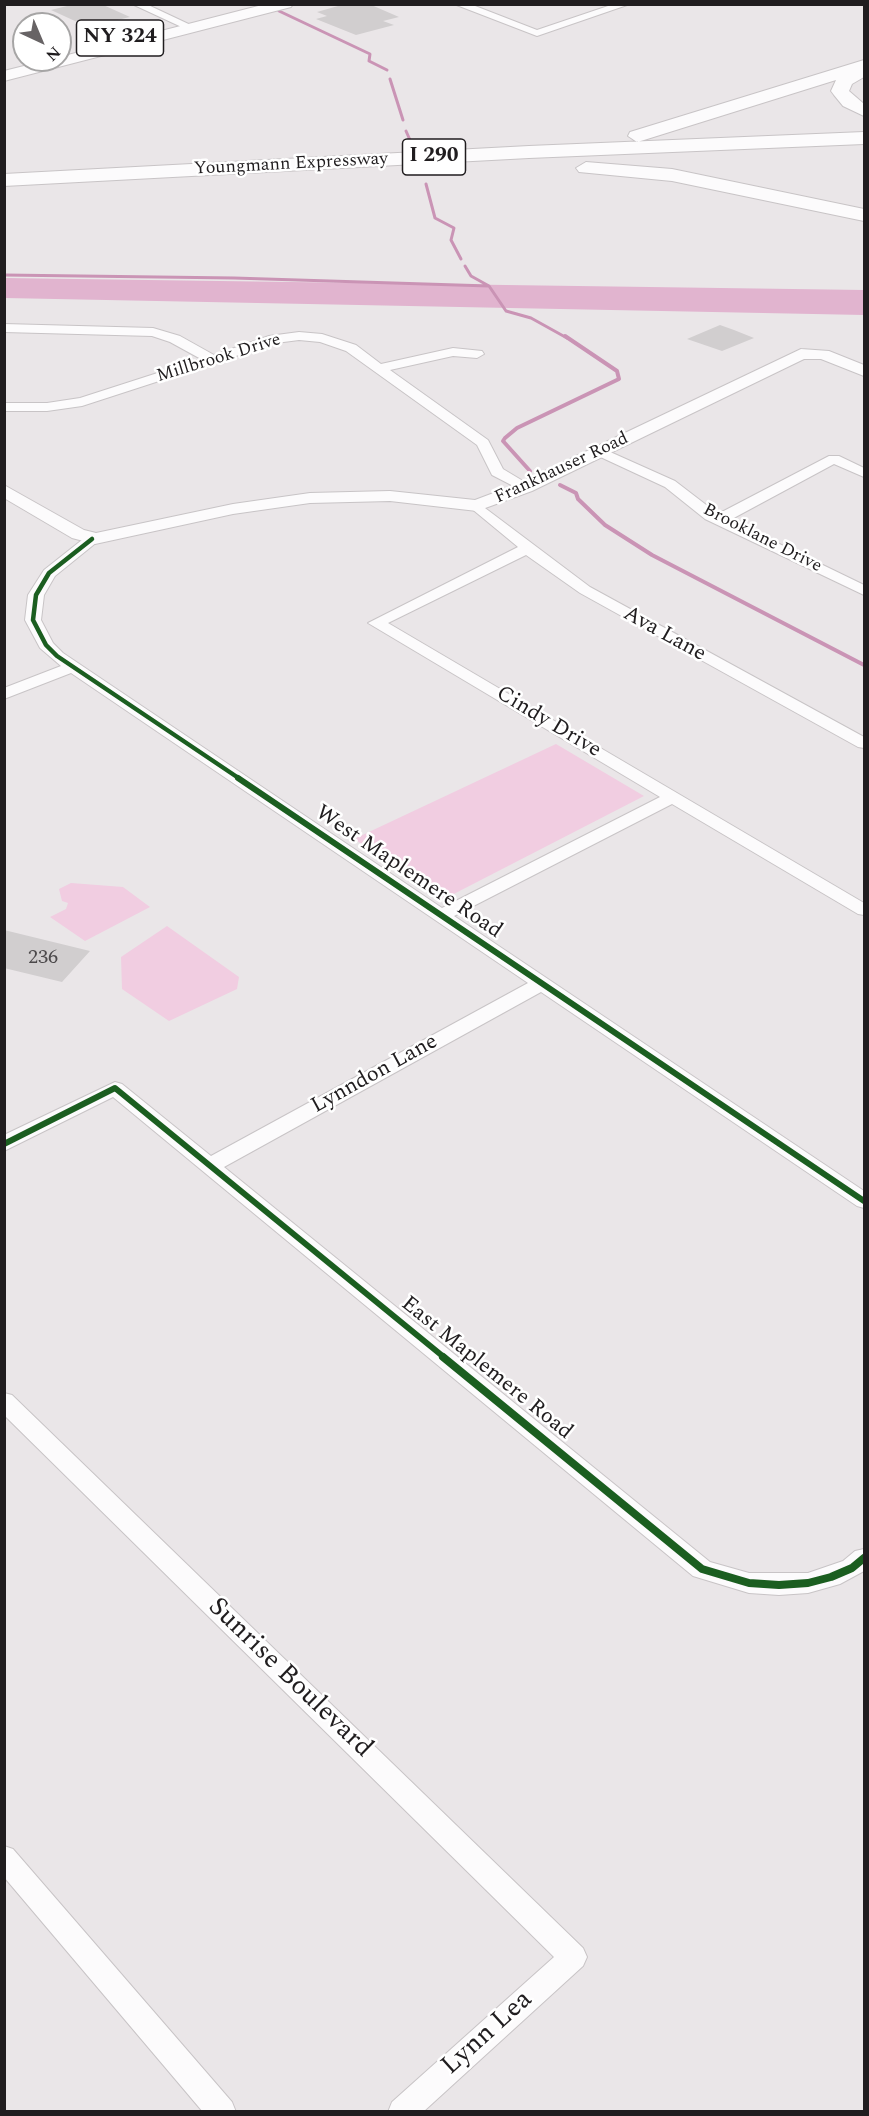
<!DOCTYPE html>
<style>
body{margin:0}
#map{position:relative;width:869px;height:2116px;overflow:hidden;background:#eae6e8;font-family:Spectral,serif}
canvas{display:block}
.frame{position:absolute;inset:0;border:6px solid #201d1f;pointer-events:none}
.north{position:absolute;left:12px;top:12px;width:60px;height:60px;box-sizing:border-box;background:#fff;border:2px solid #a6a5a5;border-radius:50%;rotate:136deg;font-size:16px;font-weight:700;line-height:24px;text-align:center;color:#201d1f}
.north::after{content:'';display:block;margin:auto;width:21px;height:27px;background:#676365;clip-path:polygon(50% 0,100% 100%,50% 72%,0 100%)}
</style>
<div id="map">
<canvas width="869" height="2116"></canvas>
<div class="frame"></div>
<div class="north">N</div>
</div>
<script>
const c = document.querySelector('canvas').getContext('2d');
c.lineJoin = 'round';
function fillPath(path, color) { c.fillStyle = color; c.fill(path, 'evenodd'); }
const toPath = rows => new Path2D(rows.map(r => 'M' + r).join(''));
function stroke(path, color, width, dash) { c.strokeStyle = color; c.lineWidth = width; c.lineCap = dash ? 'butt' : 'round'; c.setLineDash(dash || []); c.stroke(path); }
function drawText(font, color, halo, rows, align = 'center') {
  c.font = font + ' Spectral,serif'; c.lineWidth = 5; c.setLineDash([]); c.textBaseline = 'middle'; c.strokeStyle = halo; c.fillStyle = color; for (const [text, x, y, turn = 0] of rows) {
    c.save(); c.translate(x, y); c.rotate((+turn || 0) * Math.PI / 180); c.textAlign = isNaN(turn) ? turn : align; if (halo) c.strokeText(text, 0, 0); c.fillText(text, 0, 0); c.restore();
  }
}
fillPath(toPath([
 [556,744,644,796,444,899,354,839],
 [71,883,123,887,150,907,85,941,50,917,66,909,68,903,62,901,59,889],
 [167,926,239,977,237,989,169,1021,122,989,121,957]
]), '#f1cde1');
fillPath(toPath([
 [5,278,864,290,864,315,5,298]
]), '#e1b4cf');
stroke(toPath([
 [279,11,370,54,369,61,387,70],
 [390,79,403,120],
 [406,131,414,149],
 [426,184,435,218,454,228,451,240,461,259],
 [465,266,471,276,489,286,506,311,531,318,567,338],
 [4,275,234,278,489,286]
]), '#ca94b5', 3);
stroke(toPath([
 [530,471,503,441,505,438,517,428,619,379,617,371,565,336],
 [560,485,576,493,578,499,605,525,652,555,864,665]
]), '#ca94b5', 4);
fillPath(toPath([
 [75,4,101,4,130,17,88,27,51,10],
 [345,4,369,4,399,17,383,21,394,25,356,35,316,19,327,16,317,12],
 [720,325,734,330,754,338,722,351,687,339],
 [4,930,90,951,62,982,4,968]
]), '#d1cecf');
const minor = toPath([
 [132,4,146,4,197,28,188,30,132,4],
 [454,4,470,4,537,30,614,4,630,4,537,36,454,4],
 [4,324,153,328,180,336,214,355,269,336,299,332,322,334,356,345,381,364,453,348,482,351,484,354,477,358,453,356,390,370,488,440,503,469,533,487,526,491,521,490,492,475,477,445,346,351,320,342,299,340,276,343,82,406,47,411,4,411,4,403,47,403,80,398,201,359,170,342,152,336,4,332,4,324],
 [599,447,675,481,718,514,829,456,839,456,864,468,864,477,834,464,730,520,864,585,864,595,705,519,665,487,594,454,594,448,599,447],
 [477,502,590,587,864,737,864,748,858,747,580,593,526,555,388,623,864,903,864,915,858,914,672,804,454,916,864,1191,864,1208,857,1206,541,992,224,1167,710,1562,749,1573,808,1573,843,1561,855,1551,864,1549,864,1571,840,1584,808,1593,779,1595,749,1593,693,1576,113,1097,4,1151,4,1135,115,1082,122,1084,211,1156,528,983,71,673,4,699,4,688,61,666,40,648,25,620,28,595,44,570,87,536,97,536,99,539,97,542,55,576,44,595,41,620,53,643,63,653,442,908,660,797,368,623,518,547,472,509,470,506,472,503,477,502],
 [4,1393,12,1395,583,1948,587,1957,583,1966,423,2112,388,2112,392,2102,554,1957,4,1415,4,1393],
 [4,1846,13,1849,232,2102,236,2112,203,2112,4,1877,4,1846]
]);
const tertiary = toPath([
 [801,349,829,351,864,365,864,376,821,359,804,359,532,491,477,511,390,501,310,503,233,514,95,544,72,538,4,498,4,485,84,530,96,533,233,504,310,493,390,491,475,500,520,483,801,349]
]);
const primary = toPath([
 [266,4,293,4,291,7,4,81,4,71,48,60,60,60,60,57,266,4]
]);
const motorway = toPath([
 [864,60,864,77,852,84,849,91,864,104,864,116,843,106,834,95,831,91,836,80,644,140,637,142,628,136,630,132,864,60],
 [864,132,864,144,529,158,4,186,4,174,529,146,864,132],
 [586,162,672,169,864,209,864,221,672,181,579,172,576,168,586,162]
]);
stroke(minor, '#c8c4c6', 2);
stroke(tertiary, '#c8c4c6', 2);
stroke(primary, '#c8c4c6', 2);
stroke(motorway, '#c8c4c6', 2);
fillPath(minor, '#fcfbfc');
fillPath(tertiary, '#fcfbfc');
fillPath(primary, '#fcfbfc');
fillPath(motorway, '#fcfbfc');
stroke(toPath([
 [92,539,49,573,36,595,33,620,46,645,57,656,240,779]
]), '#1b5e20', 4.5);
stroke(toPath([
 [238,778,864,1201],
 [4,1144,115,1088,445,1358]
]), '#1b5e20', 6);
stroke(toPath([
 [443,1357,702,1569,749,1583,779,1585,808,1583,831,1577,852,1568,864,1558]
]), '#1b5e20', 8);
drawText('18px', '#201d1f', '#fff', [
 ["Youngmann Expressway",291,165,-3],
 ["Millbrook Drive",219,359,-17],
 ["Frankhauser Road",562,469,-25],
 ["Brooklane Drive",762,539,27]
]);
drawText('20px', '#4c494b', null, [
 ["236",43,959]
]);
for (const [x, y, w] of [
 [120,38,87],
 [434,157,63]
]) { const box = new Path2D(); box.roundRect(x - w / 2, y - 18, w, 36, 4.5); c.fillStyle = '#fff'; c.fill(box); stroke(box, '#201d1f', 1.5); }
drawText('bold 21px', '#201d1f', null, [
 ["NY 324",120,38],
 ["I 290",434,157]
]);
drawText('22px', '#201d1f', '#fff', [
 ["Ava Lane",664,635,29],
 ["Cindy Drive",548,723,31],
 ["West Maplemere Road",408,873,34],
 ["Lynndon Lane",375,1075,-29],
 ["East Maplemere Road",486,1369,39]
]);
drawText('27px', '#201d1f', '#fff', [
 ["Sunrise Boulevard",289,1679,44],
 ["Lynn Lea",488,2034,-42]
]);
</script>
